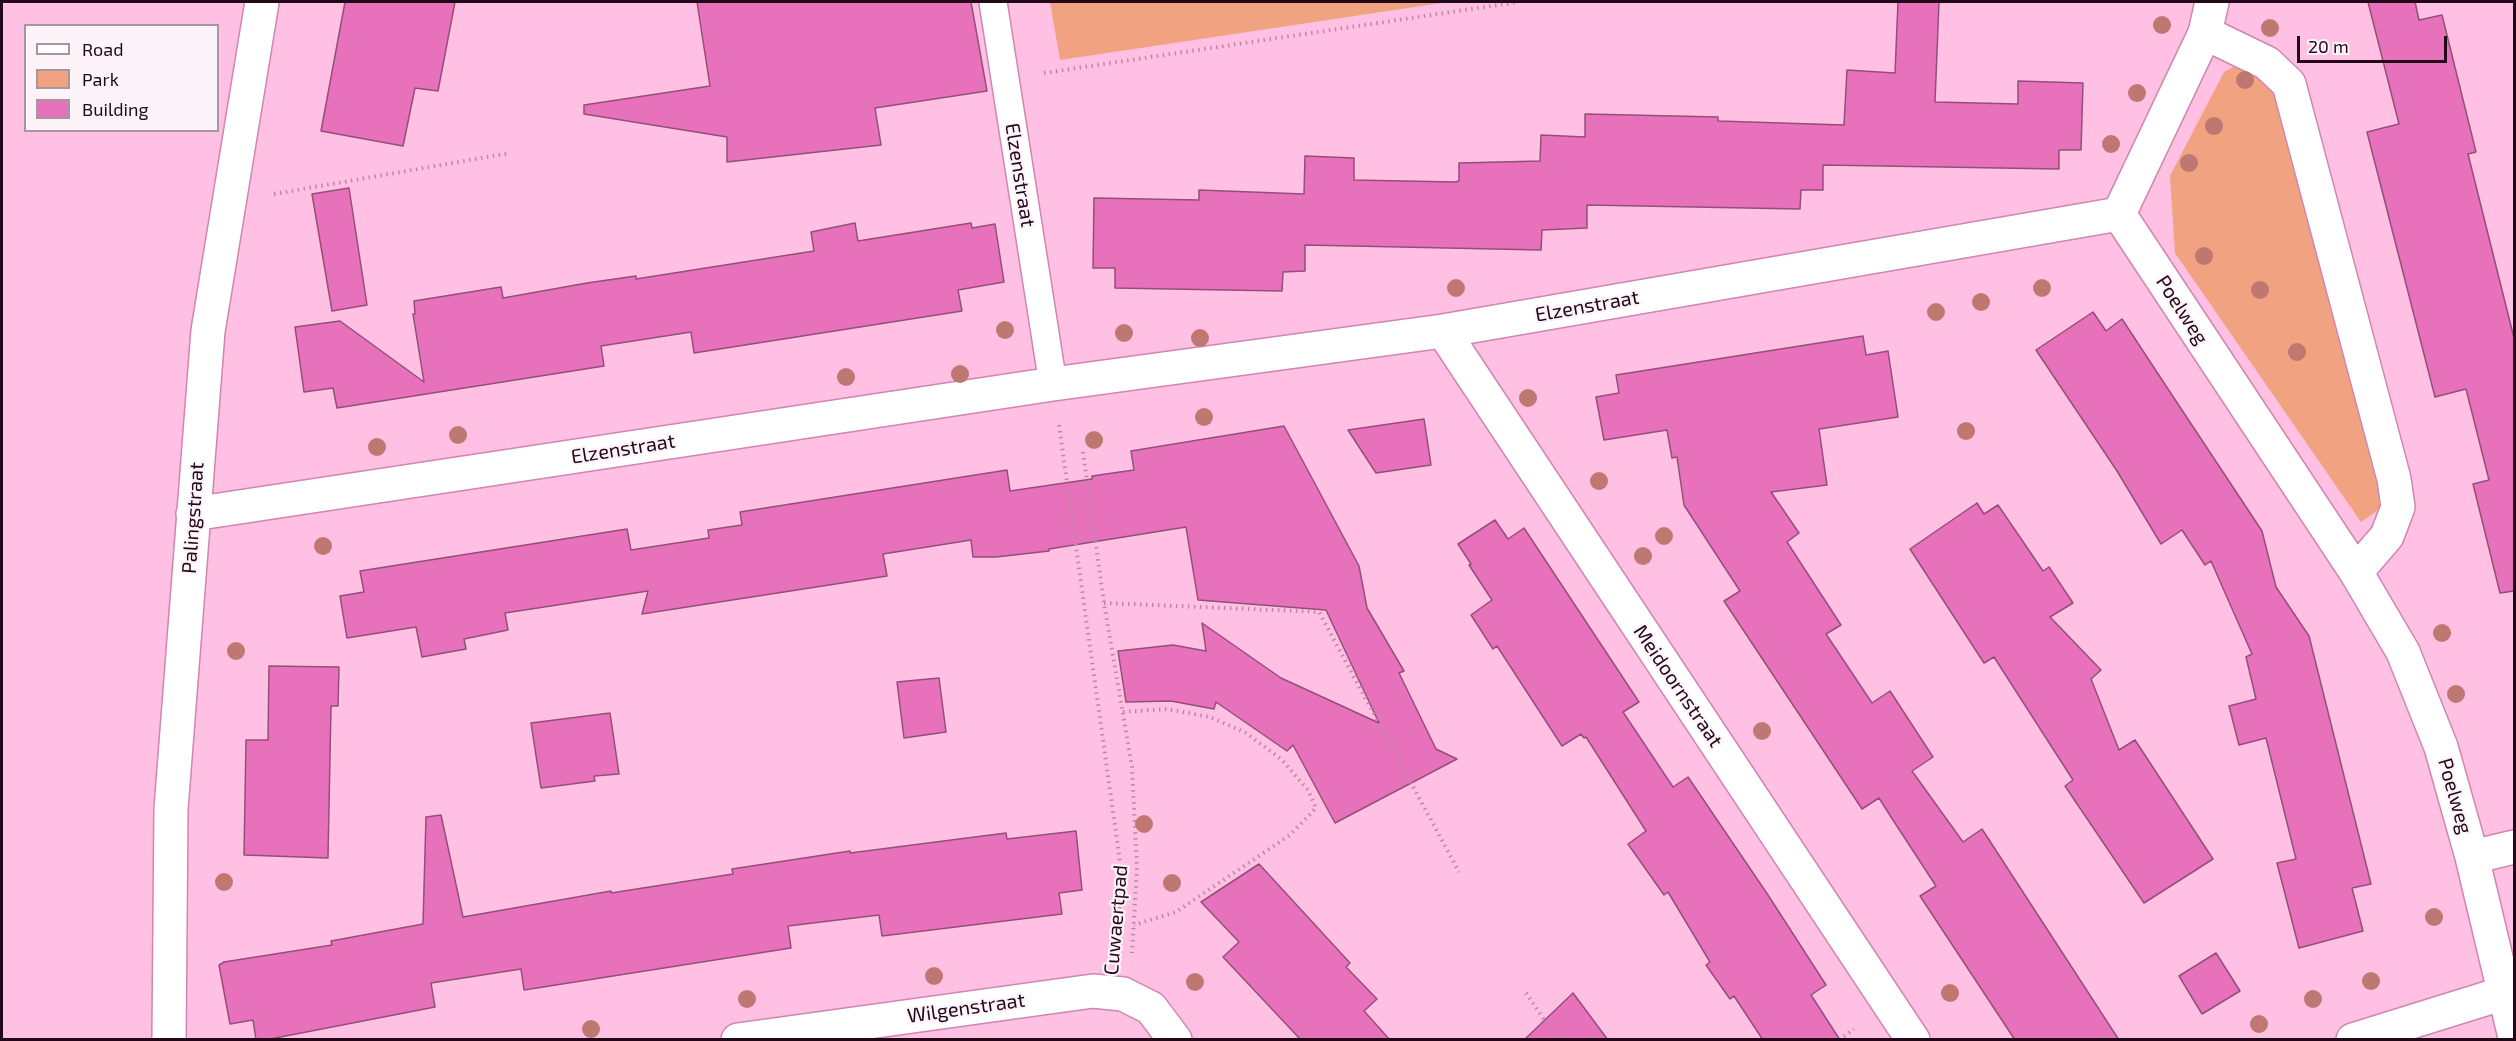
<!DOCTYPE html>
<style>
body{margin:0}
#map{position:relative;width:2516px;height:1041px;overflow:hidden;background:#ffc0e3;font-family:"Exo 2",sans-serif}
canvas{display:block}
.frame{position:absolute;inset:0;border:3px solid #230819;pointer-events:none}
.legend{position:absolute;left:24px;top:24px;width:195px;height:108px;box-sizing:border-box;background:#fcf4f8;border:2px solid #a5969f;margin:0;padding:8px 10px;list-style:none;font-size:18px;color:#230819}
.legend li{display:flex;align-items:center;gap:12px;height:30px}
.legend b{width:30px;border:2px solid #a5969f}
.scale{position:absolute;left:2297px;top:36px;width:150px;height:27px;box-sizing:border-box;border:3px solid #230819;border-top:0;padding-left:8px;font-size:18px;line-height:21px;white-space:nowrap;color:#230819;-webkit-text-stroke:4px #fcf4f8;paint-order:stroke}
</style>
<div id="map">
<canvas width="2516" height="1041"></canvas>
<div class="frame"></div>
<ul class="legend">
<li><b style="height:8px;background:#fff"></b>Road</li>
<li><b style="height:16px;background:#f1a280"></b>Park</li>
<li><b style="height:16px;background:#e871bb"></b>Building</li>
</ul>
<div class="scale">20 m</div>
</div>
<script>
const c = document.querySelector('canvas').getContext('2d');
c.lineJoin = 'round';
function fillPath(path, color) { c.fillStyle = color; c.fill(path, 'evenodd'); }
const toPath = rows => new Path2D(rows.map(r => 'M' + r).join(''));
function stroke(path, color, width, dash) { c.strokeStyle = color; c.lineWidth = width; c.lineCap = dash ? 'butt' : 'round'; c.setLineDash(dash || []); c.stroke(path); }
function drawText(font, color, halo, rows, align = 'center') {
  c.font = font + ' "Exo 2",sans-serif'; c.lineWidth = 4.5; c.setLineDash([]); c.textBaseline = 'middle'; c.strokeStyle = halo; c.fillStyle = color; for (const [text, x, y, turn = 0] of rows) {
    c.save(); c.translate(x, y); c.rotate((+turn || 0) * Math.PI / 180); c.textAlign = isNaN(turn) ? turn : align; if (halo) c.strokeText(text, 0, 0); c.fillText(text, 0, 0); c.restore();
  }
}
fillPath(toPath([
 [1050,2,1448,2,1060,60],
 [2237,65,2268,85,2279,98,2385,505,2361,522,2175,253,2170,176,2224,72]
]), '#f1a280');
const building = toPath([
 [345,2,455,2,438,91,415,88,403,146,321,131,345,2],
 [697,2,971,2,987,91,875,108,881,145,727,162,727,137,584,114,584,105,710,86,697,2],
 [1898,2,1939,2,1935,102,2018,104,2018,81,2083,83,2081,150,2059,150,2059,169,1823,165,1823,190,1801,190,1800,209,1587,205,1587,228,1542,230,1541,250,1305,245,1305,271,1283,272,1282,291,1115,288,1115,268,1093,268,1094,198,1199,200,1199,190,1304,194,1305,156,1354,158,1354,180,1455,182,1459,181,1459,163,1540,161,1541,135,1585,137,1585,114,1718,117,1718,121,1844,125,1847,70,1895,73,1898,2],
 [2368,2,2415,2,2419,20,2442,15,2476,152,2468,154,2514,338,2514,591,2500,593,2473,484,2489,480,2466,389,2435,397,2367,132,2399,124,2368,2],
 [349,188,367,305,332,311,312,194,349,188],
 [855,223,858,241,971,223,972,228,995,224,1004,282,958,290,962,311,694,353,691,332,601,346,604,366,439,392,337,408,333,388,304,392,295,327,340,321,424,382,413,314,415,314,414,301,501,287,503,298,587,283,636,276,636,279,814,251,811,232,855,223],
 [2093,312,2106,331,2122,319,2168,389,2262,531,2276,587,2309,636,2371,884,2352,888,2363,931,2299,948,2277,863,2296,859,2266,738,2239,745,2229,706,2256,699,2246,657,2252,654,2211,561,2205,565,2182,530,2161,544,2117,471,2036,350,2093,312],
 [1863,336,1866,355,1888,351,1898,417,1819,429,1827,485,1771,492,1799,533,1787,542,1841,625,1826,634,1872,703,1890,691,1933,757,1912,771,1963,842,1982,829,2119,1040,2015,1040,1920,896,1936,886,1891,817,1879,798,1862,809,1724,601,1740,591,1684,505,1677,457,1672,458,1667,430,1604,440,1596,397,1619,393,1616,375,1863,336],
 [1424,419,1431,465,1376,473,1348,430,1424,419],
 [1284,426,1359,566,1367,608,1404,671,1399,673,1436,749,1457,759,1335,823,1293,745,1287,751,1216,702,1214,709,1171,701,1126,702,1118,651,1173,645,1206,651,1202,623,1281,678,1379,723,1326,610,1198,600,1186,527,1049,549,1049,551,996,557,973,557,971,540,883,554,887,576,642,614,648,591,505,613,508,630,464,639,466,649,422,657,416,627,347,638,340,596,364,592,360,571,627,529,631,550,709,538,708,530,742,525,740,512,1007,470,1010,491,1092,479,1092,476,1134,470,1131,451,1284,426],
 [1977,503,1984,514,1998,505,2043,571,2049,567,2073,603,2050,617,2101,670,2091,679,2119,750,2135,740,2213,859,2144,903,2065,786,2073,780,1994,657,1984,663,1910,549,1977,503],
 [1495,520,1508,539,1524,528,1639,702,1623,712,1673,787,1688,777,1768,895,1826,985,1811,995,1840,1040,1763,1040,1734,996,1730,999,1706,965,1710,962,1668,892,1664,895,1628,844,1646,831,1586,737,1584,738,1581,734,1562,746,1497,646,1493,649,1471,615,1492,600,1469,565,1471,564,1458,544,1495,520],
 [269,666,339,667,338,706,331,706,328,858,244,855,246,740,268,740,269,666],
 [939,678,946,732,904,738,897,682,939,678],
 [610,713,619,774,594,776,595,781,541,788,531,723,610,713],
 [441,815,463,917,611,891,611,893,733,874,732,869,850,851,850,853,1006,833,1007,839,1076,831,1082,890,1059,893,1062,914,882,936,879,915,788,926,791,948,524,990,521,969,431,983,435,1007,265,1040,256,1040,253,1020,230,1024,219,965,224,962,332,945,331,941,423,924,426,817,441,815],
 [1259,864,1350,963,1346,967,1377,999,1364,1011,1390,1040,1301,1040,1223,957,1239,942,1201,902,1259,864],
 [2216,953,2240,991,2202,1014,2179,976,2216,953],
 [1573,993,1608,1040,1524,1040,1573,993]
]);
fillPath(building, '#e871bb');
stroke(building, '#934f79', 1.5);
const lane = toPath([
 [993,2,1053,384]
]);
const street = toPath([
 [2212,2,2205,33,2267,63,2289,84,2394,479,2398,507,2387,536,2356,572,2403,652,2441,747,2472,857,2514,1033],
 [2119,214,2356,572],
 [2119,214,2205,33],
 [1443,331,1913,1040],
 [193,514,1053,384,1443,331,2119,214],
 [2472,857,2514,847],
 [169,1040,171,809,208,331,262,2],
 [738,1040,1093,991,1123,994,1151,1008,1175,1040],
 [2353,1040,2504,993]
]);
stroke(lane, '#cf86b1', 30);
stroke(street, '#cf86b1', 36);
stroke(toPath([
 [1044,73,1518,2],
 [274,194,510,153],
 [1059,425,1122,876,1115,950],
 [1083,452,1104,603,1132,767,1137,868,1132,953],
 [1104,603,1319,612,1459,872],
 [1123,712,1167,709,1210,717,1246,733,1281,759,1308,790,1316,808,1290,835,1176,912,1134,925],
 [1526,993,1558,1040],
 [1839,1040,1854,1029]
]), '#bd88a6', 4, [1.5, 4.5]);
stroke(lane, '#fff', 27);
stroke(street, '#fff', 33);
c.fillStyle = '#bf7771';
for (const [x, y] of [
 [2162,25],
 [2270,28],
 [2245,80],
 [2137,93],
 [2214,126],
 [2111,144],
 [2189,163],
 [2204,256],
 [1456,288],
 [2042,288],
 [2260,290],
 [1981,302],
 [1936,312],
 [1005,330],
 [1124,333],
 [1200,338],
 [2297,352],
 [960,374],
 [846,377],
 [1528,398],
 [1204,417],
 [1966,431],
 [458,435],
 [1094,440],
 [377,447],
 [1599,481],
 [1664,536],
 [323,546],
 [1643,556],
 [2442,633],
 [236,651],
 [2456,694],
 [1762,731],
 [1144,824],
 [224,882],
 [1172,883],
 [2434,917],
 [934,976],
 [2371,981],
 [1195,982],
 [1950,993],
 [747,999],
 [2313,999],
 [2259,1024],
 [591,1029]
]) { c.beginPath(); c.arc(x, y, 9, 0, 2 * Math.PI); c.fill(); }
drawText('20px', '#230819', '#fcf4f8', [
 ["Elzenstraat",1020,175,81],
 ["Elzenstraat",1587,306,-10],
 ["Poelweg",2182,310,57],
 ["Elzenstraat",623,449,-9],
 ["Palingstraat",193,518,-86],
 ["Meidoornstraat",1678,686,56],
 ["Poelweg",2455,796,74],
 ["Cuwaertpad",1116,920,-85],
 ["Wilgenstraat",966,1008,-8]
]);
</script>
